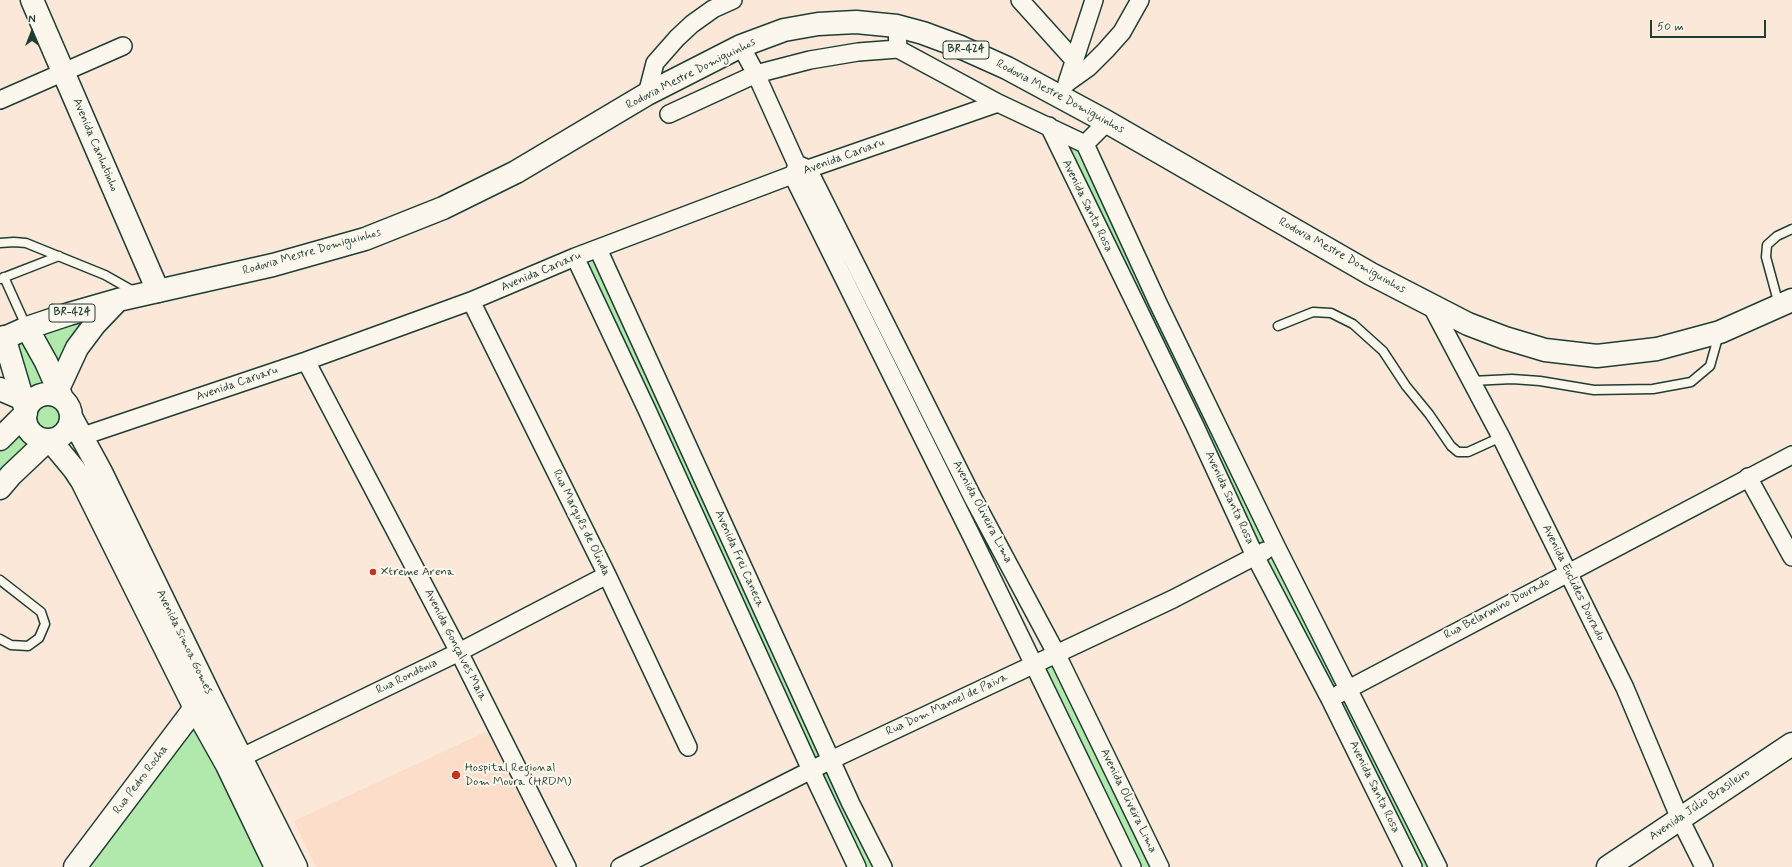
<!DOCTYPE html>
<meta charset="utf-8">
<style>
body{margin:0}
#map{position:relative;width:1792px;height:867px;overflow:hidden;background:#fbe8d8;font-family:Mynerve,sans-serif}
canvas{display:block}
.north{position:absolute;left:12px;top:12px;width:40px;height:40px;-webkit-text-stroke:3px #fbf7ec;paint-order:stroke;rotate:0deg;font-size:11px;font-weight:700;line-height:16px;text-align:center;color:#1f3d34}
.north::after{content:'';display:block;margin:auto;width:14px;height:18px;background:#1f3d34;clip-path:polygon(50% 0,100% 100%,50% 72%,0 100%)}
.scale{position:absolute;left:1650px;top:20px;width:116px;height:18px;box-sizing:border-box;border:2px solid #1f3d34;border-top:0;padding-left:5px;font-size:12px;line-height:14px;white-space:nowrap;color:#1f3d34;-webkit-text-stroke:3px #fbf7ec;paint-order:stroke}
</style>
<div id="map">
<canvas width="1792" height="867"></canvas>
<div class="north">N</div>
<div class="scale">50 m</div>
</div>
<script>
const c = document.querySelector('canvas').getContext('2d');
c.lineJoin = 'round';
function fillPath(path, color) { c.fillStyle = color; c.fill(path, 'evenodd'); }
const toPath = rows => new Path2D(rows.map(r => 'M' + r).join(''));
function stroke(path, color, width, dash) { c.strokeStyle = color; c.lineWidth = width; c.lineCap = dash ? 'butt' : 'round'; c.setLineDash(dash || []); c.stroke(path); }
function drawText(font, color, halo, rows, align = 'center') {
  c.font = font + ' Mynerve,sans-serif'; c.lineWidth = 4; c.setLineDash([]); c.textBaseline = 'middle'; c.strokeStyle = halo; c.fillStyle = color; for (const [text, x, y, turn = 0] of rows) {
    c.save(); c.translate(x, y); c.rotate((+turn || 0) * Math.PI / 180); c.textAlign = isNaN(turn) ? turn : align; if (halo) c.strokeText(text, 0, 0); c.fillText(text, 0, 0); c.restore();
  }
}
fillPath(toPath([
 [494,728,563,867,316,867,294,821]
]), '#fbddca');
fillPath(toPath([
 [1055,133,1083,147,1077,150,1078,155,1105,205,1270,543,1258,549],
 [596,252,827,758,813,766,578,258],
 [109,304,61,383,32,329],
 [28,331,50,382,34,384,24,391,21,397,17,335],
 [52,387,67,396,73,408,71,422,63,430,49,434,37,432,28,425,26,396,37,388],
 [26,428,35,435,45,438,0,483,0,440],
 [1274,550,1343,686,1332,693,1260,557],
 [1055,658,1159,867,1138,867,1038,667],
 [1346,694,1436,867,1416,867,1335,701],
 [196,719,270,867,88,867],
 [829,765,880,867,862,867,816,772]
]), '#b1e9ad');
const lane = toPath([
 [0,243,14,242,26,243,105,275,135,292],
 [4,277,27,328],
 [0,279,59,256],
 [1779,305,1766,257,1767,245,1777,236,1792,229],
 [1278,326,1313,312,1331,313,1353,324,1383,351,1406,386,1429,414,1451,446,1458,452,1468,452,1501,437],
 [1472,381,1512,379,1540,381,1594,390,1653,389,1691,382,1710,366,1719,334],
 [0,580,41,612,45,624,39,638,28,646,11,645,0,639]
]);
const street = toPath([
 [1020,0,1075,61],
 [741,46,756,74,797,165,793,176,973,539,1132,867],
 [898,49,998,103,1085,144,1107,122],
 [1068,82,1089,67,1106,50,1122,32,1140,0],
 [1067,83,1094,0],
 [647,94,655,63,677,38,692,24,713,9,733,0],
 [0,100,123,46],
 [669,114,756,74,810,60,858,52,898,49,897,26],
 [1049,126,1195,426,1255,556,1330,699,1413,867],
 [1085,144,1158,303,1276,546,1438,867],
 [799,165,808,169,972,496,1056,653,1160,867],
 [598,249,851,804,883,867],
 [575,257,647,410,811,770,857,867],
 [471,301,607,575,688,747],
 [1431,305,1501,437,1625,688,1680,819,1704,867],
 [306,361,459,652,567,867],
 [83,436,306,361,471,301,575,257,808,169,998,103],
 [1748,477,1792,557],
 [1339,694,1792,455],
 [230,763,459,652,607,575],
 [620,867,831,760,1173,599,1265,551]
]);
const secondary = toPath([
 [32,0,158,291],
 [27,328,46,362,62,398],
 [4,337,26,411],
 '25 417a23 23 0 1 1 46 0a23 23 0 1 1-46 0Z',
 [71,417,101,472,211,698,296,867],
 [0,439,26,413],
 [50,440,74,469,82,481,195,708,227,765,276,867],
 [0,488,11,475,48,440],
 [75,867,195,708,206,701],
 [1608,867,1792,744]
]);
const primary = toPath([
 [0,340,27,328,69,314,118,300,273,265,365,239,443,208,516,172,647,94,741,46,784,30,818,24,856,22,897,26,923,33,958,46,1007,68,1107,122,1371,274,1468,324,1505,338,1545,350,1597,356,1657,349,1720,332,1792,300],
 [0,389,23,399],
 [58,389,77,348,95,324,117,301]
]);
stroke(lane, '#1f3d34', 11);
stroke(street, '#1f3d34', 20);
stroke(secondary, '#1f3d34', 25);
stroke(primary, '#1f3d34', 25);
stroke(lane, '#fbf7ec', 8);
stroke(street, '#fbf7ec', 17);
stroke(secondary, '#fbf7ec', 22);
stroke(primary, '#fbf7ec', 22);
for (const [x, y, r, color] of [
 [373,572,4,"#c8321e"],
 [456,775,5,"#c8321e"]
]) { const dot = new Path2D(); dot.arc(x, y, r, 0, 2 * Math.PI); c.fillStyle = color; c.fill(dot); stroke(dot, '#fbf7ec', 1.5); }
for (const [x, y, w] of [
 [966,50,46],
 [72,313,46]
]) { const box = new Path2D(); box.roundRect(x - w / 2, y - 9, w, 18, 3); c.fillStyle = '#fbf7ec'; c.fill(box); stroke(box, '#1f3d34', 1); }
drawText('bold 11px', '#1f3d34', null, [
 ["BR-424",966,50],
 ["BR-424",72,313]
]);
drawText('12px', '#1f3d34', '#fbf7ec', [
 ["Rodovia Mestre Domiguinhos",691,74,-27],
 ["Rodovia Mestre Domiguinhos",1060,97,28],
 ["Avenida Canhotinho",95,145,67],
 ["Avenida Caruaru",844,157,-20],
 ["Avenida Santa Rosa",1087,206,64],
 ["Rodovia Mestre Domiguinhos",312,252,-16],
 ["Rodovia Mestre Domiguinhos",1342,256,29],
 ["Avenida Caruaru",541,272,-23],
 ["Avenida Caruaru",237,384,-19],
 ["Avenida Santa Rosa",1229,498,65],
 ["Avenida Oliveira Lima",982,512,62],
 ["Rua Marquês de Olinda",581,523,64],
 ["Avenida Frei Caneca",739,559,66],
 ["Avenida Euclides Dourado",1573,583,64],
 ["Rua Belarmino Dourado",1497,609,-28],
 ["Avenida Simoa Gomes",184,642,64],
 ["Avenida Gonçalves Maia",455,645,63],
 ["Rua Rondônia",407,677,-26],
 ["Rua Dom Manoel de Paiva",947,705,-25],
 ["Rua Pedro Rocha",141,780,-53],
 ["Avenida Santa Rosa",1374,787,64],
 ["Avenida Oliveira Lima",1128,801,64],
 ["Avenida Júlio Brasileiro",1700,805,-34]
]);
drawText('12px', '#1f3d34', '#fbf7ec', [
 ["Xtreme Arena",381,572],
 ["Hospital Regional",465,768],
 ["Dom Moura (HRDM)",465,782]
], 'left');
</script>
